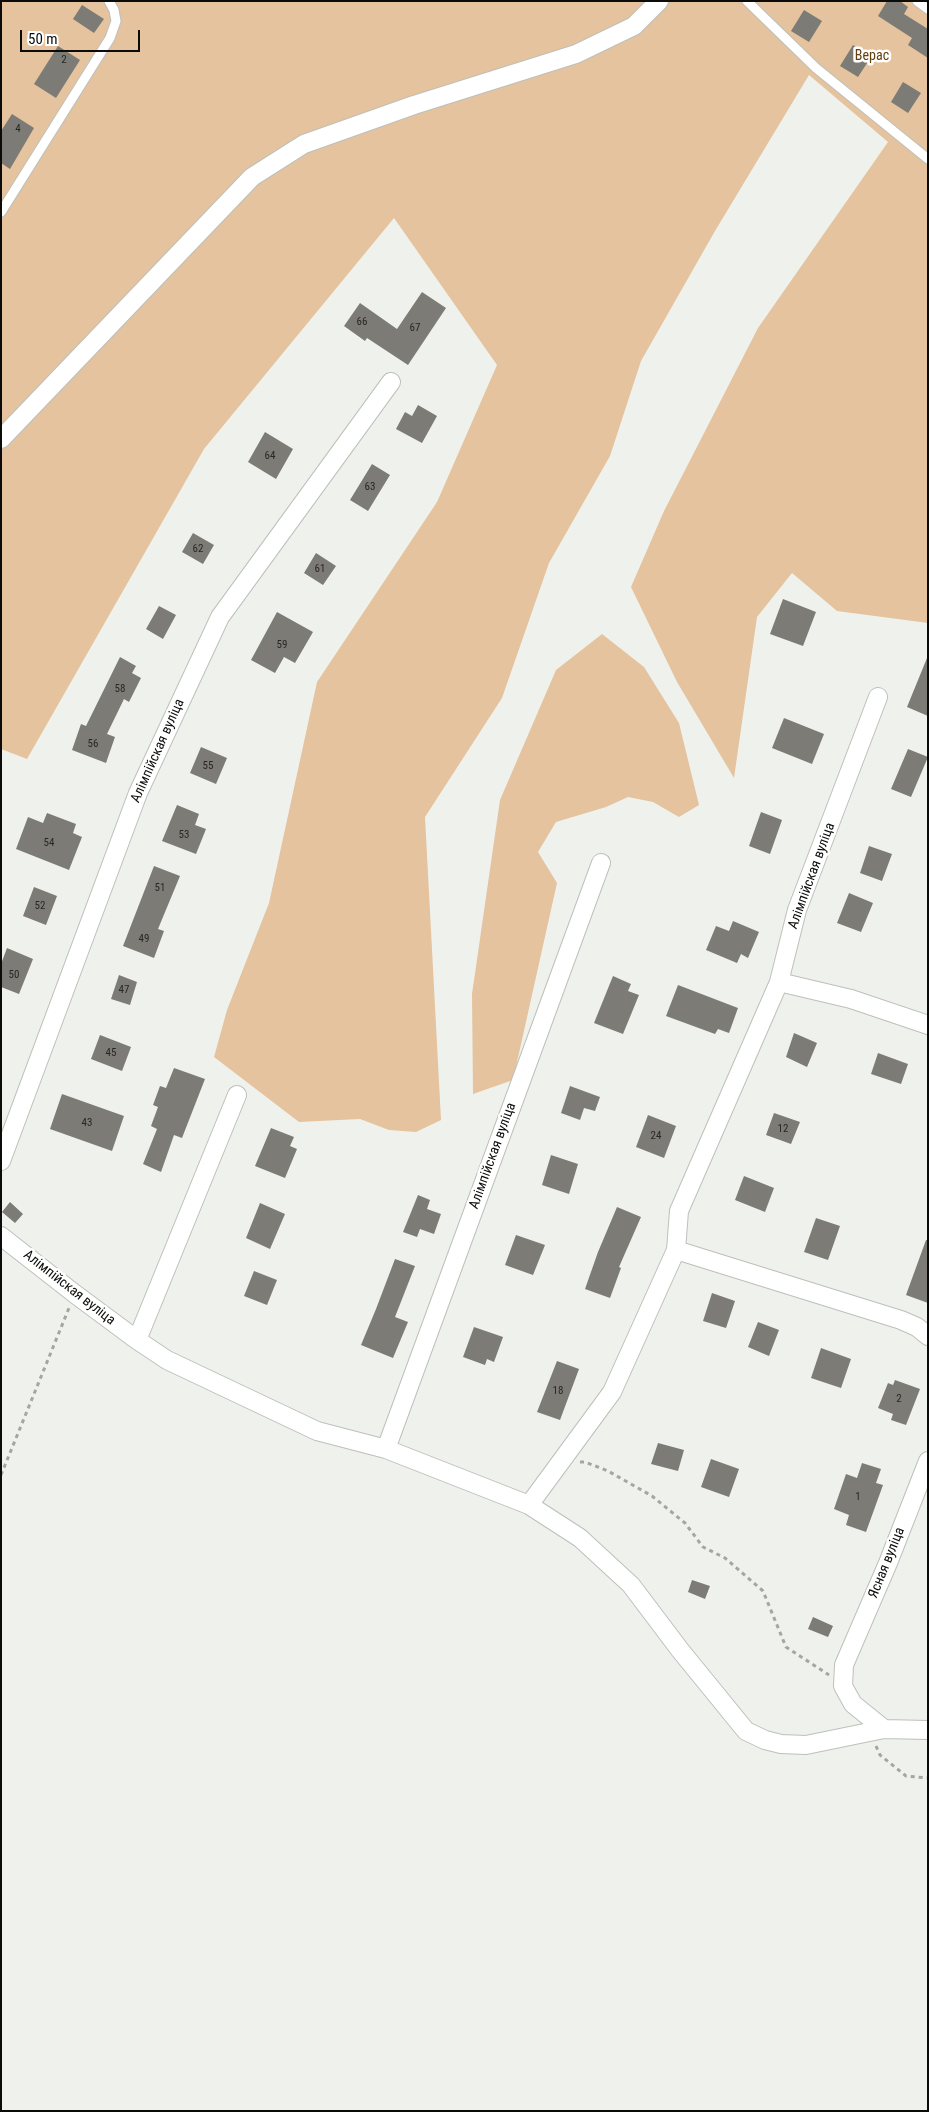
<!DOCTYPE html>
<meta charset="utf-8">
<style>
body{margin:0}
#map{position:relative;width:929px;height:2112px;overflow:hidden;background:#eff2ec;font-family:"Roboto Condensed",sans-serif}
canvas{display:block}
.frame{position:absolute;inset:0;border:2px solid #0b0c0a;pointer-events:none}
.scale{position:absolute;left:20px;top:30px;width:120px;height:22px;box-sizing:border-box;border:2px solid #0b0c0a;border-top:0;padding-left:6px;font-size:15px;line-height:18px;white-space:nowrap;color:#0b0c0a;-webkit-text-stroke:4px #fff;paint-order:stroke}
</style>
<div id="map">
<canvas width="929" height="2112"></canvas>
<div class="frame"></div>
<div class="scale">50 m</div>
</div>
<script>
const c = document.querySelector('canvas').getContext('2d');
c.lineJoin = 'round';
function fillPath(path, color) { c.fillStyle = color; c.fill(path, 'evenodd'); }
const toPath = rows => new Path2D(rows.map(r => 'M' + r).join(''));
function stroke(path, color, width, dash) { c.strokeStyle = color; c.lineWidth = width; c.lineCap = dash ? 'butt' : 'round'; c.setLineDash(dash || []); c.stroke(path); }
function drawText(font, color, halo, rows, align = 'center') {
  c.font = font + ' "Roboto Condensed",sans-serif'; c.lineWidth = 5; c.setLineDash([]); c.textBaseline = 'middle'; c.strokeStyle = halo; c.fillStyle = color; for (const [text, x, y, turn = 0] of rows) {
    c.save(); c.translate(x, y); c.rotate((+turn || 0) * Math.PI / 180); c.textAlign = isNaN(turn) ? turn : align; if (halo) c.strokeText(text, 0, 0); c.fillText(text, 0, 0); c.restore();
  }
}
fillPath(toPath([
 [1,1,928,1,928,623,837,611,792,573,757,617,734,778,677,682,631,587,664,511,758,328,888,142,809,75,715,231,641,361,610,456,549,563,502,698,425,817,441,1120,416,1132,389,1130,360,1119,299,1122,214,1057,227,1010,269,903,317,682,437,502,497,365,394,218,204,449,27,759,1,749],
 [602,634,644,667,679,723,699,805,679,817,653,802,628,797,606,807,556,822,538,852,557,883,513,1080,473,1094,472,994,500,800,556,670]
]), '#e4c39e');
fillPath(toPath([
 [887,1,900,1,908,7,904,14,928,29,928,58,908,45,912,38,878,16],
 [82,5,104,19,94,33,73,19],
 [804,10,822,21,809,42,791,31],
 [853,45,871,57,858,77,840,66],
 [58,46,80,60,56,98,34,84],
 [903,82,921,93,908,113,891,102],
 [12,114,34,128,10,169,1,163,1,131],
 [422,292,446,308,408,365,367,338,365,341,344,326,360,303,397,329],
 [418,405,437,416,422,443,396,429,405,412,412,416],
 [265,432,293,449,276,479,248,462],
 [372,464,390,475,368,511,350,500],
 [193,533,214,545,203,564,182,552],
 [316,553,336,566,323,585,304,573],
 [783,599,816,612,803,646,770,634],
 [159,606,176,615,163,639,146,629],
 [277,612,313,632,295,663,284,657,275,673,251,660],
 [120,657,136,666,132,673,141,678,129,702,124,699,107,734,115,737,106,763,72,750,81,724,86,726],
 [927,658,928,658,928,716,907,707],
 [784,718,824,734,812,764,772,748],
 [201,747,227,758,216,784,190,773],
 [908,749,928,757,911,797,891,789],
 [177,805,199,814,195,825,206,829,196,854,162,841],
 [761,812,782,820,770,854,749,846],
 [47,813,76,824,73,833,82,837,69,870,16,849,28,817,43,823],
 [869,846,892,854,882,881,860,873],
 [154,866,180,876,158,929,164,931,154,958,123,946],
 [34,887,57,896,46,925,23,916],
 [849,893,873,903,861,932,837,923],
 [733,921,759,932,748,958,741,954,737,963,706,950,716,926,729,931],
 [7,948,33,959,19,994,1,987,1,964],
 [119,975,137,982,130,1005,111,999],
 [613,976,631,984,628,991,639,995,623,1034,594,1023],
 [678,985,738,1008,729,1033,718,1029,715,1034,666,1016],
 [794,1033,817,1043,807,1067,786,1057],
 [100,1035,131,1047,122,1071,91,1059],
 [878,1053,908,1064,901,1084,871,1074],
 [174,1068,205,1079,182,1138,174,1135,161,1172,143,1164,157,1129,151,1126,158,1107,153,1105,160,1086,166,1088],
 [570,1086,600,1097,595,1111,584,1108,580,1120,561,1113],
 [62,1094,124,1116,112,1151,50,1129],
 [774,1113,800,1122,791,1144,766,1135],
 [648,1115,676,1126,664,1158,636,1147],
 [271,1128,294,1137,290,1146,297,1149,285,1178,255,1166],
 [551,1155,578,1164,569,1194,542,1185],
 [744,1176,774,1188,765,1212,735,1200],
 [418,1195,430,1200,427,1209,441,1214,434,1234,420,1229,417,1237,403,1232],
 [10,1202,23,1214,15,1223,2,1212],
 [260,1203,285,1214,270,1249,246,1238],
 [617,1207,641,1217,619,1267,621,1268,610,1298,585,1289,598,1252],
 [816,1218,840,1226,828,1260,804,1252],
 [516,1235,545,1245,533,1275,505,1265],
 [926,1240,928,1240,928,1303,906,1295],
 [395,1259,415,1266,395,1317,408,1322,393,1358,361,1345,376,1309],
 [254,1271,277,1280,267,1305,244,1296],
 [712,1293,735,1301,726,1328,703,1321],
 [758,1322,779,1330,769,1356,748,1347],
 [474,1327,503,1337,494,1362,487,1359,485,1365,463,1357],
 [821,1348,851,1359,841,1388,811,1378],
 [557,1361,579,1369,560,1420,537,1412],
 [895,1380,920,1389,906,1425,891,1420,893,1414,878,1408,888,1383,893,1385],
 [658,1443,684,1450,678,1471,651,1464],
 [711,1459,739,1469,729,1497,701,1487],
 [862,1463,881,1469,876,1483,883,1485,866,1532,846,1525,849,1515,834,1509,846,1474,857,1478],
 [692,1580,710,1586,705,1599,688,1592],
 [813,1617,833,1626,828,1637,808,1629]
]), '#7c7b75');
const service = toPath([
 [747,1,816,68,928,159],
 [917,1,928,9],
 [1,212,110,38,116,21,114,10,109,1]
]);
const minor = toPath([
 [1,439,252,177,304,144,414,105,576,54,634,26,659,1],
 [779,982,851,999,928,1025],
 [1,1161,138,793,220,617,391,382],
 [1,1236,75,1294,137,1340,167,1360,317,1431,386,1449,529,1505,580,1538,631,1585,680,1650,746,1731,765,1740,781,1744,806,1745,884,1729,928,1730],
 [676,1250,901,1320,917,1327,928,1336],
 [137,1340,237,1095],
 [386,1449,601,863],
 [529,1505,612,1392,676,1250,679,1211,779,982,797,910,878,697],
 [884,1729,853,1704,843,1686,844,1665,888,1563,928,1461]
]);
stroke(service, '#bdc0ba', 11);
stroke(minor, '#bdc0ba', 20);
stroke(toPath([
 [580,1462,585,1462,608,1471,652,1496,685,1523,703,1547,725,1558,763,1591,786,1647,829,1675],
 [1,1475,69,1308],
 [876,1746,880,1755,906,1776,928,1778]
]), '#a3a6a1', 3, [4, 4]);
stroke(service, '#fff', 9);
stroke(minor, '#fff', 18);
drawText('11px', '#272825', null, [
 ["2",64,60],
 ["4",18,129],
 ["66",362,322],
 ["67",415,328],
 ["64",270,456],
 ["63",370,487],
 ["62",198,549],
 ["61",320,569],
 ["59",282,645],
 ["58",120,689],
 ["56",93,744],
 ["55",208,766],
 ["53",184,835],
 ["54",49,843],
 ["51",160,888],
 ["52",40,906],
 ["49",144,939],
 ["50",14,975],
 ["47",124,990],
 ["45",111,1053],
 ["43",87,1123],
 ["12",783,1129],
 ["24",656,1136],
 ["18",558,1391],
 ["2",899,1399],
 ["1",858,1497]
]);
drawText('14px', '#623f0c', '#fff', [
 ["Верас",872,56]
]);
drawText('14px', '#0b0c0a', '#fff', [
 ["Алімпійская вуліца",158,751,-66],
 ["Алімпійская вуліца",812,876,-70],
 ["Алімпійская вуліца",493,1156,-70],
 ["Алімпійская вуліца",69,1288,38],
 ["Ясная вуліца",887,1563,-68]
]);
</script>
